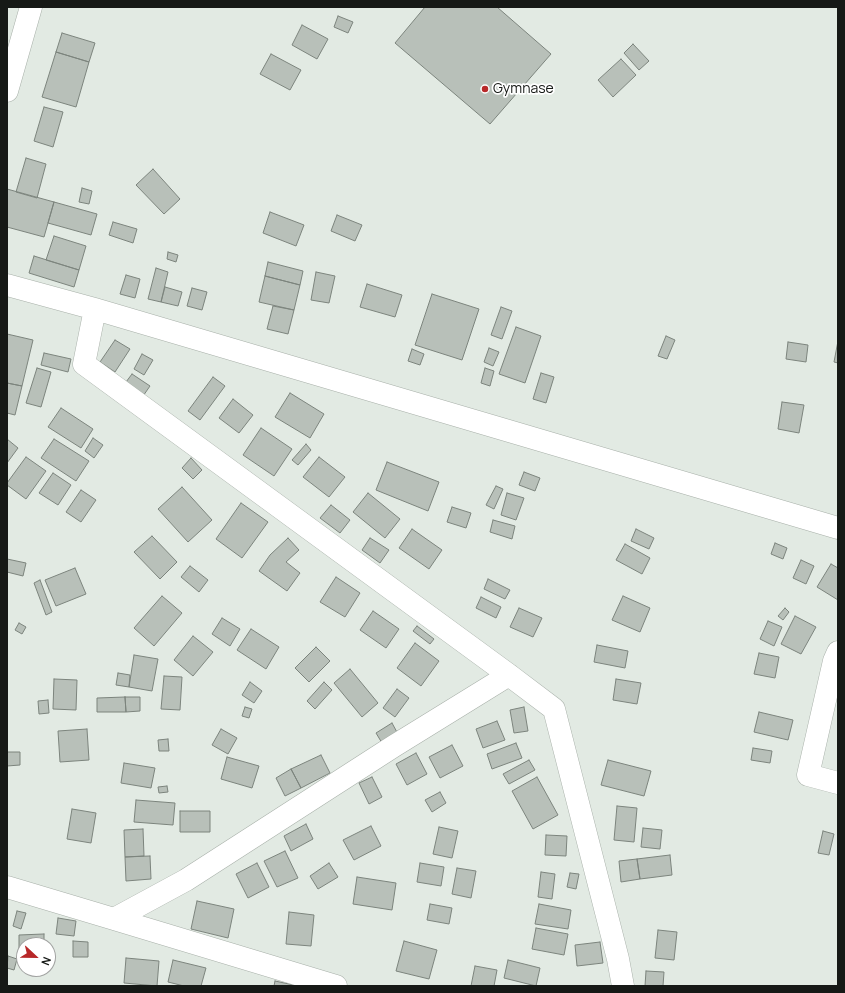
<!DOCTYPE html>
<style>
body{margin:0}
#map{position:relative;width:845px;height:993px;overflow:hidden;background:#e2eae3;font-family:Manrope,sans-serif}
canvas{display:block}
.frame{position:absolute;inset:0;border:8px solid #161916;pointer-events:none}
.north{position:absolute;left:16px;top:937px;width:40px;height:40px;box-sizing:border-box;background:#fff;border:1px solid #a2a3a2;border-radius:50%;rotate:112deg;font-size:11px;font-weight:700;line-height:16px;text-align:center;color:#161916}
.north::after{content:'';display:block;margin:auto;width:14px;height:18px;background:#b82829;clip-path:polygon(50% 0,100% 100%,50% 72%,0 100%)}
</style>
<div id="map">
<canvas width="845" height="993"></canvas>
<div class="frame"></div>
<div class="north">N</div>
</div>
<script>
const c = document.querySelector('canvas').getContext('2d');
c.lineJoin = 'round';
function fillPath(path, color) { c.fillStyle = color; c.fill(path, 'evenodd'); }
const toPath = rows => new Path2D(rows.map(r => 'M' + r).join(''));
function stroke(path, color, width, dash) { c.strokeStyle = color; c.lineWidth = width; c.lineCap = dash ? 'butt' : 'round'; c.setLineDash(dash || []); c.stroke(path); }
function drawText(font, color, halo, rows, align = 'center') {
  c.font = font + ' Manrope,sans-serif'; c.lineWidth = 3.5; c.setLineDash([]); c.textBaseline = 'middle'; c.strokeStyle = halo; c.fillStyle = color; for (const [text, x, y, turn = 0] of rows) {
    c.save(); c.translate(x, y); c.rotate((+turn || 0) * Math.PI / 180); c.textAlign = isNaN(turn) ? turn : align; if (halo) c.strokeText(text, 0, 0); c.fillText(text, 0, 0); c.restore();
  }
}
const building = toPath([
 [425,7,497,7,551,54,490,124,395,43,425,7],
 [338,16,353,22,348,33,334,27,338,16],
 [302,25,328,39,317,59,292,45,302,25],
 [62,33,95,43,89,62,56,52,62,33],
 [633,44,649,61,639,70,624,53,633,44],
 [56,52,89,62,76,107,42,97,56,52],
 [271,54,301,70,290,90,260,74,271,54],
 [621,59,636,75,613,97,598,80,621,59],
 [44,107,63,112,53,147,34,141,44,107],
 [26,158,46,164,37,198,16,192,26,158],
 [153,169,180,199,164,214,136,185,153,169],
 [82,188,92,191,89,204,79,202,82,188],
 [7,189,54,202,44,237,7,227,7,189],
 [54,202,97,214,91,235,48,223,54,202],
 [270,212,304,225,296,246,263,233,270,212],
 [337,215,362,225,355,241,331,231,337,215],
 [113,222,137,229,133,243,109,235,113,222],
 [54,236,86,246,79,270,46,260,54,236],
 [168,252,178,255,176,262,167,259,168,252],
 [34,256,79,270,74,287,29,273,34,256],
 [268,262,303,271,300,285,265,276,268,262],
 [156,268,168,272,161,302,148,299,156,268],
 [316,272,335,276,329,303,311,300,316,272],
 [126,275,140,279,135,298,120,294,126,275],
 [265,276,300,285,294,310,259,302,265,276],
 [367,284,402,295,395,317,360,307,367,284],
 [165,287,182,292,178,306,161,302,165,287],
 [192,288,207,292,202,310,187,306,192,288],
 [432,294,479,309,462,360,415,345,432,294],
 [273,306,294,310,288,334,267,329,273,306],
 [501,307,512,311,502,339,491,335,501,307],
 [516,327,541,336,525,383,499,374,516,327],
 [7,334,33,340,22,386,7,383,7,334],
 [666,336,675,340,667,359,658,356,666,336],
 [115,340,130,349,115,372,100,362,115,340],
 [838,341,838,363,834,362,838,341],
 [788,342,808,345,806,362,786,359,788,342],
 [489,348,499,352,493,366,484,362,489,348],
 [412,349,424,354,420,365,408,361,412,349],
 [44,353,71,359,68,372,41,365,44,353],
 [142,354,153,360,144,375,134,369,142,354],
 [37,368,51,372,41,407,26,403,37,368],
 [485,368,494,371,490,386,481,383,485,368],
 [541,373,554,377,546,403,533,399,541,373],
 [132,374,150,386,141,399,123,386,132,374],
 [213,377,225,386,200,420,188,411,213,377],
 [7,383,22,386,15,415,7,413,7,383],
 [290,393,324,414,310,438,275,417,290,393],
 [233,399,253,415,239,433,219,418,233,399],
 [782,402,804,405,799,433,778,429,782,402],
 [61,408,93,429,81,448,48,427,61,408],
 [261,428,292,449,274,476,243,455,261,428],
 [93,438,103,445,94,458,85,451,93,438],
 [7,439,18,448,7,463,7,439],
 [54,439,89,461,76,481,41,458,54,439],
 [306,444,311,450,298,465,292,460,306,444],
 [26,457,46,471,26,499,7,485,7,483,26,457],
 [319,457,345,477,329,497,303,477,319,457],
 [191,458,202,470,193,479,182,468,191,458],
 [387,462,439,482,428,511,376,490,387,462],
 [524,472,540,478,535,491,519,485,524,472],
 [53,473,71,485,58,505,39,493,53,473],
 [496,486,503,489,494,509,486,505,496,486],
 [182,487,212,520,188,542,158,509,182,487],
 [81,490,96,500,81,522,66,512,81,490],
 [368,493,400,519,385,538,353,512,368,493],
 [507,493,524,498,516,520,501,515,507,493],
 [241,503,268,522,242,558,216,539,241,503],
 [331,505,350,520,340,533,320,518,331,505],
 [452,507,471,513,466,528,447,522,452,507],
 [493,520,515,526,512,539,490,532,493,520],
 [412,529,442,550,429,569,399,548,412,529],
 [636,529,654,538,649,549,631,541,636,529],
 [152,536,177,562,160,579,134,552,152,536],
 [288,538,299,550,286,562,300,573,287,591,259,571,270,555,288,538],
 [370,538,389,550,380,563,362,550,370,538],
 [775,543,787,548,783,559,771,554,775,543],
 [625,544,650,558,642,574,616,560,625,544],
 [7,559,26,563,23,576,7,572,7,559],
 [801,560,814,566,806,584,793,578,801,560],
 [831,564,838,568,838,600,817,587,831,564],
 [190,566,208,580,199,592,181,577,190,566],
 [75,568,86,594,56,606,45,580,75,568],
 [336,577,360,593,345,617,320,602,336,577],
 [488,579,510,590,505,599,484,589,488,579],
 [40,580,52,612,46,615,34,583,40,580],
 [162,596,182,613,154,646,134,628,162,596],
 [623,596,650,608,640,632,612,620,623,596],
 [481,597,501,607,496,618,476,608,481,597],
 [519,608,542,618,533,637,510,627,519,608],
 [785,608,789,612,783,620,778,616,785,608],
 [373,611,399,629,386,648,360,630,373,611],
 [795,616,816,627,801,654,781,644,795,616],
 [222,618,240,629,230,646,212,634,222,618],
 [768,621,782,627,774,646,760,639,768,621],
 [19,623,26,627,22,634,15,630,19,623],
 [417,626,434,639,430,644,413,631,417,626],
 [251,629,279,647,266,669,237,650,251,629],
 [193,636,213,652,193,676,174,660,193,636],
 [415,643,439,661,421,686,397,668,415,643],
 [597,645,628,651,625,668,594,662,597,645],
 [316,647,330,661,309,682,295,668,316,647],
 [759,653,779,657,775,678,754,674,759,653],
 [134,655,158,659,152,691,129,687,134,655],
 [350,669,378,703,362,717,334,683,350,669],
 [118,673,130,675,129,687,116,685,118,673],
 [164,676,182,677,180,710,161,709,164,676],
 [54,679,77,680,76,710,53,709,54,679],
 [616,679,641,683,637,704,613,700,616,679],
 [250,682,262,691,254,703,242,695,250,682],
 [324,682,332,690,315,709,307,701,324,682],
 [397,689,409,698,395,717,383,708,397,689],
 [125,697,140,697,140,711,126,712,125,697],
 [125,697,126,712,97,712,97,698,125,697],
 [48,700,49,713,39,714,38,701,48,700],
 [245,707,252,709,249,718,242,716,245,707],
 [524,707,528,731,514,733,510,710,524,707],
 [759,712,793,720,788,740,754,732,759,712],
 [497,721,505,740,483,748,476,729,497,721],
 [392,723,398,734,382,743,376,733,392,723],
 [87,729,89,760,60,762,58,731,87,729],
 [221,729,237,738,228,754,212,745,221,729],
 [168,739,169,751,159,751,158,740,168,739],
 [516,743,522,758,492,769,487,754,516,743],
 [452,745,463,766,440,778,429,757,452,745],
 [753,748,772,751,770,763,751,760,753,748],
 [7,752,20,752,20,765,7,766,7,752],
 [416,753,427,774,407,785,396,764,416,753],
 [321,755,330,773,301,788,291,769,321,755],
 [227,757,259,766,252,788,221,779,227,757],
 [529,760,535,770,509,784,503,774,529,760],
 [608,760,651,771,644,796,601,785,608,760],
 [124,763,155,768,151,788,121,783,124,763],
 [291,769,301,788,285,796,276,778,291,769],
 [372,777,382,797,369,804,359,783,372,777],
 [537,777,558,815,533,829,512,791,537,777],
 [167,786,168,792,159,793,158,787,167,786],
 [440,792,446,803,432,812,425,800,440,792],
 [136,800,175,803,173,825,134,822,136,800],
 [617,806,637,808,634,842,614,840,617,806],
 [72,809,96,813,91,843,67,839,72,809],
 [180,811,210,811,210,832,180,832,180,811],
 [306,824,313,839,291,851,284,836,306,824],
 [371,826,381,846,354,860,343,840,371,826],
 [439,827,458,831,452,858,433,854,439,827],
 [643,828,662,830,660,849,641,847,643,828],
 [143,829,144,856,125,857,124,830,143,829],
 [823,831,834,834,829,855,818,853,823,831],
 [546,835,567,836,566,856,545,855,546,835],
 [285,851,298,878,277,887,264,861,285,851],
 [670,855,672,875,640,879,637,859,670,855],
 [150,856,151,879,126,881,125,857,150,856],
 [637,859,640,879,621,882,619,861,637,859],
 [257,863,269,887,248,898,236,874,257,863],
 [329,863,338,877,318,889,310,876,329,863],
 [420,863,444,867,441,886,417,882,420,863],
 [457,868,476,871,471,898,452,894,457,868],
 [541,872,555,874,552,899,538,897,541,872],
 [570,873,579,874,576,889,567,887,570,873],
 [357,877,396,883,392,910,353,904,357,877],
 [197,901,234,909,228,938,191,929,197,901],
 [430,904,452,908,449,924,427,920,430,904],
 [539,904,571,910,568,929,535,924,539,904],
 [17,911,26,913,21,929,13,926,17,911],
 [289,912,314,915,311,946,286,944,289,912],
 [58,918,76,921,74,936,56,934,58,918],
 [536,928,568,934,564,955,532,949,536,928],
 [658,930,677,932,674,960,655,958,658,930],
 [44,934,44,945,24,945,24,951,19,951,19,935,44,934],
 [73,941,88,942,88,957,73,957,73,941],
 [404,941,437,950,429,979,396,971,404,941],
 [600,942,603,963,577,966,575,945,600,942],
 [8,956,17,959,14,970,7,968,8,956],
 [126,958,159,961,157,986,124,983,126,958],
 [173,960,206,968,201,986,184,986,168,982,173,960],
 [508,960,540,968,536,986,504,978,508,960],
 [475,966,497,970,494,986,471,986,475,966],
 [646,971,664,972,663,986,645,986,646,971],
 [275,981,298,986,274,986,275,981]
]);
fillPath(building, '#b8c0b9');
stroke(building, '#7c847d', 1);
const minor = toPath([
 [7,91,31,7],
 [7,285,95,309,838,528],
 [95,309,84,364,509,675,554,709,618,959,623,986],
 [838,652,834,661,808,775,838,783],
 [7,887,114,919,186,880,394,746,509,675],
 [114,919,336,986]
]);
stroke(minor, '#a8b0a9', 23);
stroke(minor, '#fff', 22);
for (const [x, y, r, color] of [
 [485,89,4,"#b82829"]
]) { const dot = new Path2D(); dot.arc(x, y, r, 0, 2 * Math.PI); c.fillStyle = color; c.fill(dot); stroke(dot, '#fff', 1.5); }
drawText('14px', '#161916', '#fff', [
 ["Gymnase",493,89]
], 'left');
</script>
